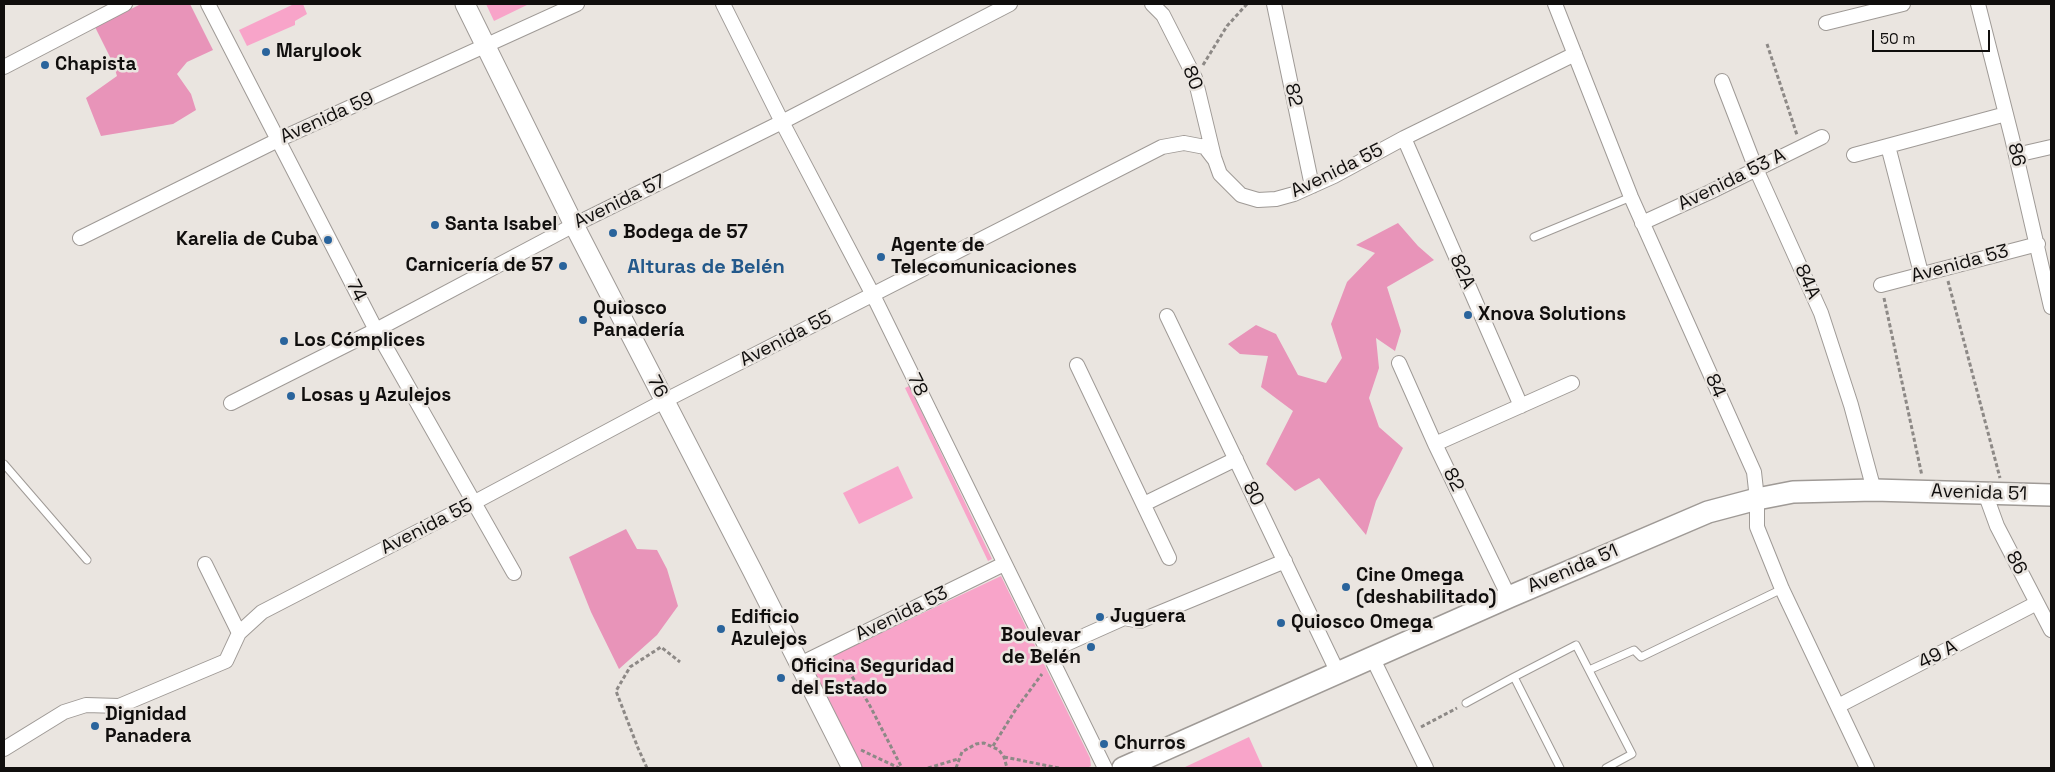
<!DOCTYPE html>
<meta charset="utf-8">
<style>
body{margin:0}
#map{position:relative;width:2055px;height:772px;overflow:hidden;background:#eae5e0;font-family:"Space Grotesk",sans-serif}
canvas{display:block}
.frame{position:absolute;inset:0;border:5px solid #100e0d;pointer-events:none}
.scale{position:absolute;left:1872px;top:30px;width:118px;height:22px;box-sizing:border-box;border:2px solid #100e0d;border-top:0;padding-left:6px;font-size:15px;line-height:18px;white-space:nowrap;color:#100e0d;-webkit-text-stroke:4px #eae5e0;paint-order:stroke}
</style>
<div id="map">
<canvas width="2055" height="772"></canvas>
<div class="frame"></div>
<div class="scale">50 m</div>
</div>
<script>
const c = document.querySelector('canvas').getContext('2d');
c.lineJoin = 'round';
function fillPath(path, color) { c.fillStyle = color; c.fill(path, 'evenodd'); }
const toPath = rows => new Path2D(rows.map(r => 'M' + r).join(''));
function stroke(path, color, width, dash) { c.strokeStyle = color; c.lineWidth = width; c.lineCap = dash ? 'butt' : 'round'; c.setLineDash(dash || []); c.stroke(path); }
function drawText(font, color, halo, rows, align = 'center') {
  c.font = font + ' "Space Grotesk",sans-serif'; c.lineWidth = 5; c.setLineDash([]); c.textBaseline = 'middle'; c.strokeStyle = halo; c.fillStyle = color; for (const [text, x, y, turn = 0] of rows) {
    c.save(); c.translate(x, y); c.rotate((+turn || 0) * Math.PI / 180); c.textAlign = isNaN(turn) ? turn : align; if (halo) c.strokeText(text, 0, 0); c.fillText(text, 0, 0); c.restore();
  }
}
fillPath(toPath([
 [294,4,303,4,307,14,295,21,295,25,247,46,239,30],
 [486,4,529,4,494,21],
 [909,386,992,559,988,561,905,388],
 [898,466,913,498,859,524,843,493],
 [1001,576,1090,758,1091,766,1087,768,861,768,809,667],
 [1249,737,1263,768,1183,768]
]), '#f8a4c9');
fillPath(toPath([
 [141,4,190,4,213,50,187,62,177,74,191,94,196,110,173,124,101,136,86,98,117,76,113,63,95,27],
 [1398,223,1418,246,1434,260,1387,287,1401,331,1395,351,1376,338,1379,368,1369,398,1379,427,1403,448,1376,501,1366,535,1319,478,1295,491,1266,464,1293,411,1261,387,1268,356,1240,354,1228,344,1256,325,1276,334,1298,375,1326,383,1342,358,1331,324,1347,282,1375,253,1356,245],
 [626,529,637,549,657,550,667,569,678,606,657,635,619,669,591,612,569,557]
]), '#e894b9');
const lane = toPath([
 [1534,237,1631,197],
 [4,464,87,560],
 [1589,670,1634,650,1641,657,1782,589],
 [1466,703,1514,677],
 [1560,768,1514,677,1576,645,1632,754,1606,768]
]);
const street = toPath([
 [208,4,376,330,514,573],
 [723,4,782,122,873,295,1105,768],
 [1152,4,1163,15,1195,78,1214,157],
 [1274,4,1312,186],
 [1555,4,1631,197,1754,472,1757,499,1757,527,1782,589,1867,768],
 [1978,4,2012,138,2051,307],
 [1826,23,1903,4],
 [4,67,125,4],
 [1722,81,1756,169,1821,313,1851,405,1874,490],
 [1404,138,1521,406],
 [1888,146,1921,273],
 [1854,155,2006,114],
 [2016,155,2051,147],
 [1642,223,1710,192,1822,137],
 [80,238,278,140,577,4],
 [1881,285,2038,244],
 [1167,316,1338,673],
 [1399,363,1435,444,1509,597],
 [1077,365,1169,558],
 [231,403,376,330,574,225,782,122,1010,4],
 [1435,444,1572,383],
 [1985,493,1997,526,2051,630],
 [1144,504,1236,459],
 [205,564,239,633],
 [1048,652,1124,618,1140,621,1285,561],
 [1372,657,1426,768],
 [800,664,1004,564],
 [1838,706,2037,603],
 [4,749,64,712,86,705,119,706,226,661,239,633,262,612,475,502,664,401,1162,147,1184,143,1205,147,1215,160,1220,174,1241,195,1258,200,1276,199,1294,194,1334,176,1404,138,1575,54]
]);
const secondary = toPath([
 [465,4,574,225,752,570,852,768]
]);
const primary = toPath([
 [1123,768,1509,597,1708,512,1757,499,1793,492,1874,490,2051,495]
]);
stroke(lane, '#9f9a96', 9);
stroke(street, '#9f9a96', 16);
stroke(secondary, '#9f9a96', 21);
stroke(primary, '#9f9a96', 24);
stroke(toPath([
 [1767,44,1797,135],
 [1203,65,1227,26,1247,4],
 [1948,281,2000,478],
 [1884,298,1922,476],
 [842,660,869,704,902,768],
 [1421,727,1457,708],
 [993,746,1016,709,1042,674],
 [861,750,899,768],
 [1004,757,1059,768],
 [647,768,638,748,616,691,630,667,661,647,680,662],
 [928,768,958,759],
 [956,768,962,752,976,744,984,743,999,750,1004,757,1007,768]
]), '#8d8986', 3, [4, 2.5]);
stroke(lane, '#fff', 7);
stroke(street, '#fff', 14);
stroke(secondary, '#fff', 19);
stroke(primary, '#fff', 21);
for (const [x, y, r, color] of [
 [266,52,5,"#2a649c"],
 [45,65,5,"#2a649c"],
 [435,225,5,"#2a649c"],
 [613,233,5,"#2a649c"],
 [328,240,5,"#2a649c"],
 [881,257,5,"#2a649c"],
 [563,266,5,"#2a649c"],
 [1468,315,5,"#2a649c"],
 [583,320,5,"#2a649c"],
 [284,341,5,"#2a649c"],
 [291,396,5,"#2a649c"],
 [1346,587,5,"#2a649c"],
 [1100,617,5,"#2a649c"],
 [1281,623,5,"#2a649c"],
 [721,629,5,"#2a649c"],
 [1091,647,5,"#2a649c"],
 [781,678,5,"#2a649c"],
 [95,726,5,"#2a649c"],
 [1104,744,5,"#2a649c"]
]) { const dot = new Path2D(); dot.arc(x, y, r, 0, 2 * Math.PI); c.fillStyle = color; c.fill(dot); stroke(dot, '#eae5e0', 2); }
drawText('bold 19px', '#100e0d', '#eae5e0', [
 ["Marylook",276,52],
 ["Chapista",55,65],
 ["Santa Isabel",445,225],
 ["Bodega de 57",623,233],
 ["Karelia de Cuba",318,240,"right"],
 ["Agente de",891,246],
 ["Telecomunicaciones",891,268],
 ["Carnicería de 57",553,266,"right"],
 ["Quiosco",593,309],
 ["Panadería",593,331],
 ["Xnova Solutions",1478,315],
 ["Los Cómplices",294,341],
 ["Losas y Azulejos",301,396],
 ["Cine Omega",1356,576],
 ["(deshabilitado)",1356,598],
 ["Juguera",1110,617],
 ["Edificio",731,618],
 ["Azulejos",731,640],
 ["Quiosco Omega",1291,623],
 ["Boulevar",1081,636,"right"],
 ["de Belén",1081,658,"right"],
 ["Oficina Seguridad",791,667],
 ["del Estado",791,689],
 ["Dignidad",105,715],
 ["Panadera",105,737],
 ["Churros",1114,744]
], 'left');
drawText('19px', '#100e0d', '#eae5e0', [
 ["80",1192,78,69],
 ["82",1293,95,78],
 ["Avenida 59",327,118,-24],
 ["86",2016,155,76],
 ["Avenida 55",1337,171,-26],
 ["Avenida 53 A",1732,180,-26],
 ["Avenida 57",620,202,-26],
 ["Avenida 53",1960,264,-15],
 ["82A",1462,272,66],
 ["84A",1807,282,66],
 ["74",356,291,63],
 ["Avenida 55",786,339,-27],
 ["78",917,385,64],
 ["84",1715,386,66],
 ["76",657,387,63],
 ["82",1453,480,64],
 ["Avenida 51",1979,493,2],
 ["80",1253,494,64],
 ["Avenida 55",427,527,-27],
 ["86",2016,563,63],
 ["Avenida 51",1573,569,-23],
 ["Avenida 53",902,614,-26],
 ["49 A",1938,655,-27]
]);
drawText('bold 20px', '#23598b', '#eae5e0', [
 ["Alturas de Belén",706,268]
]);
</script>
